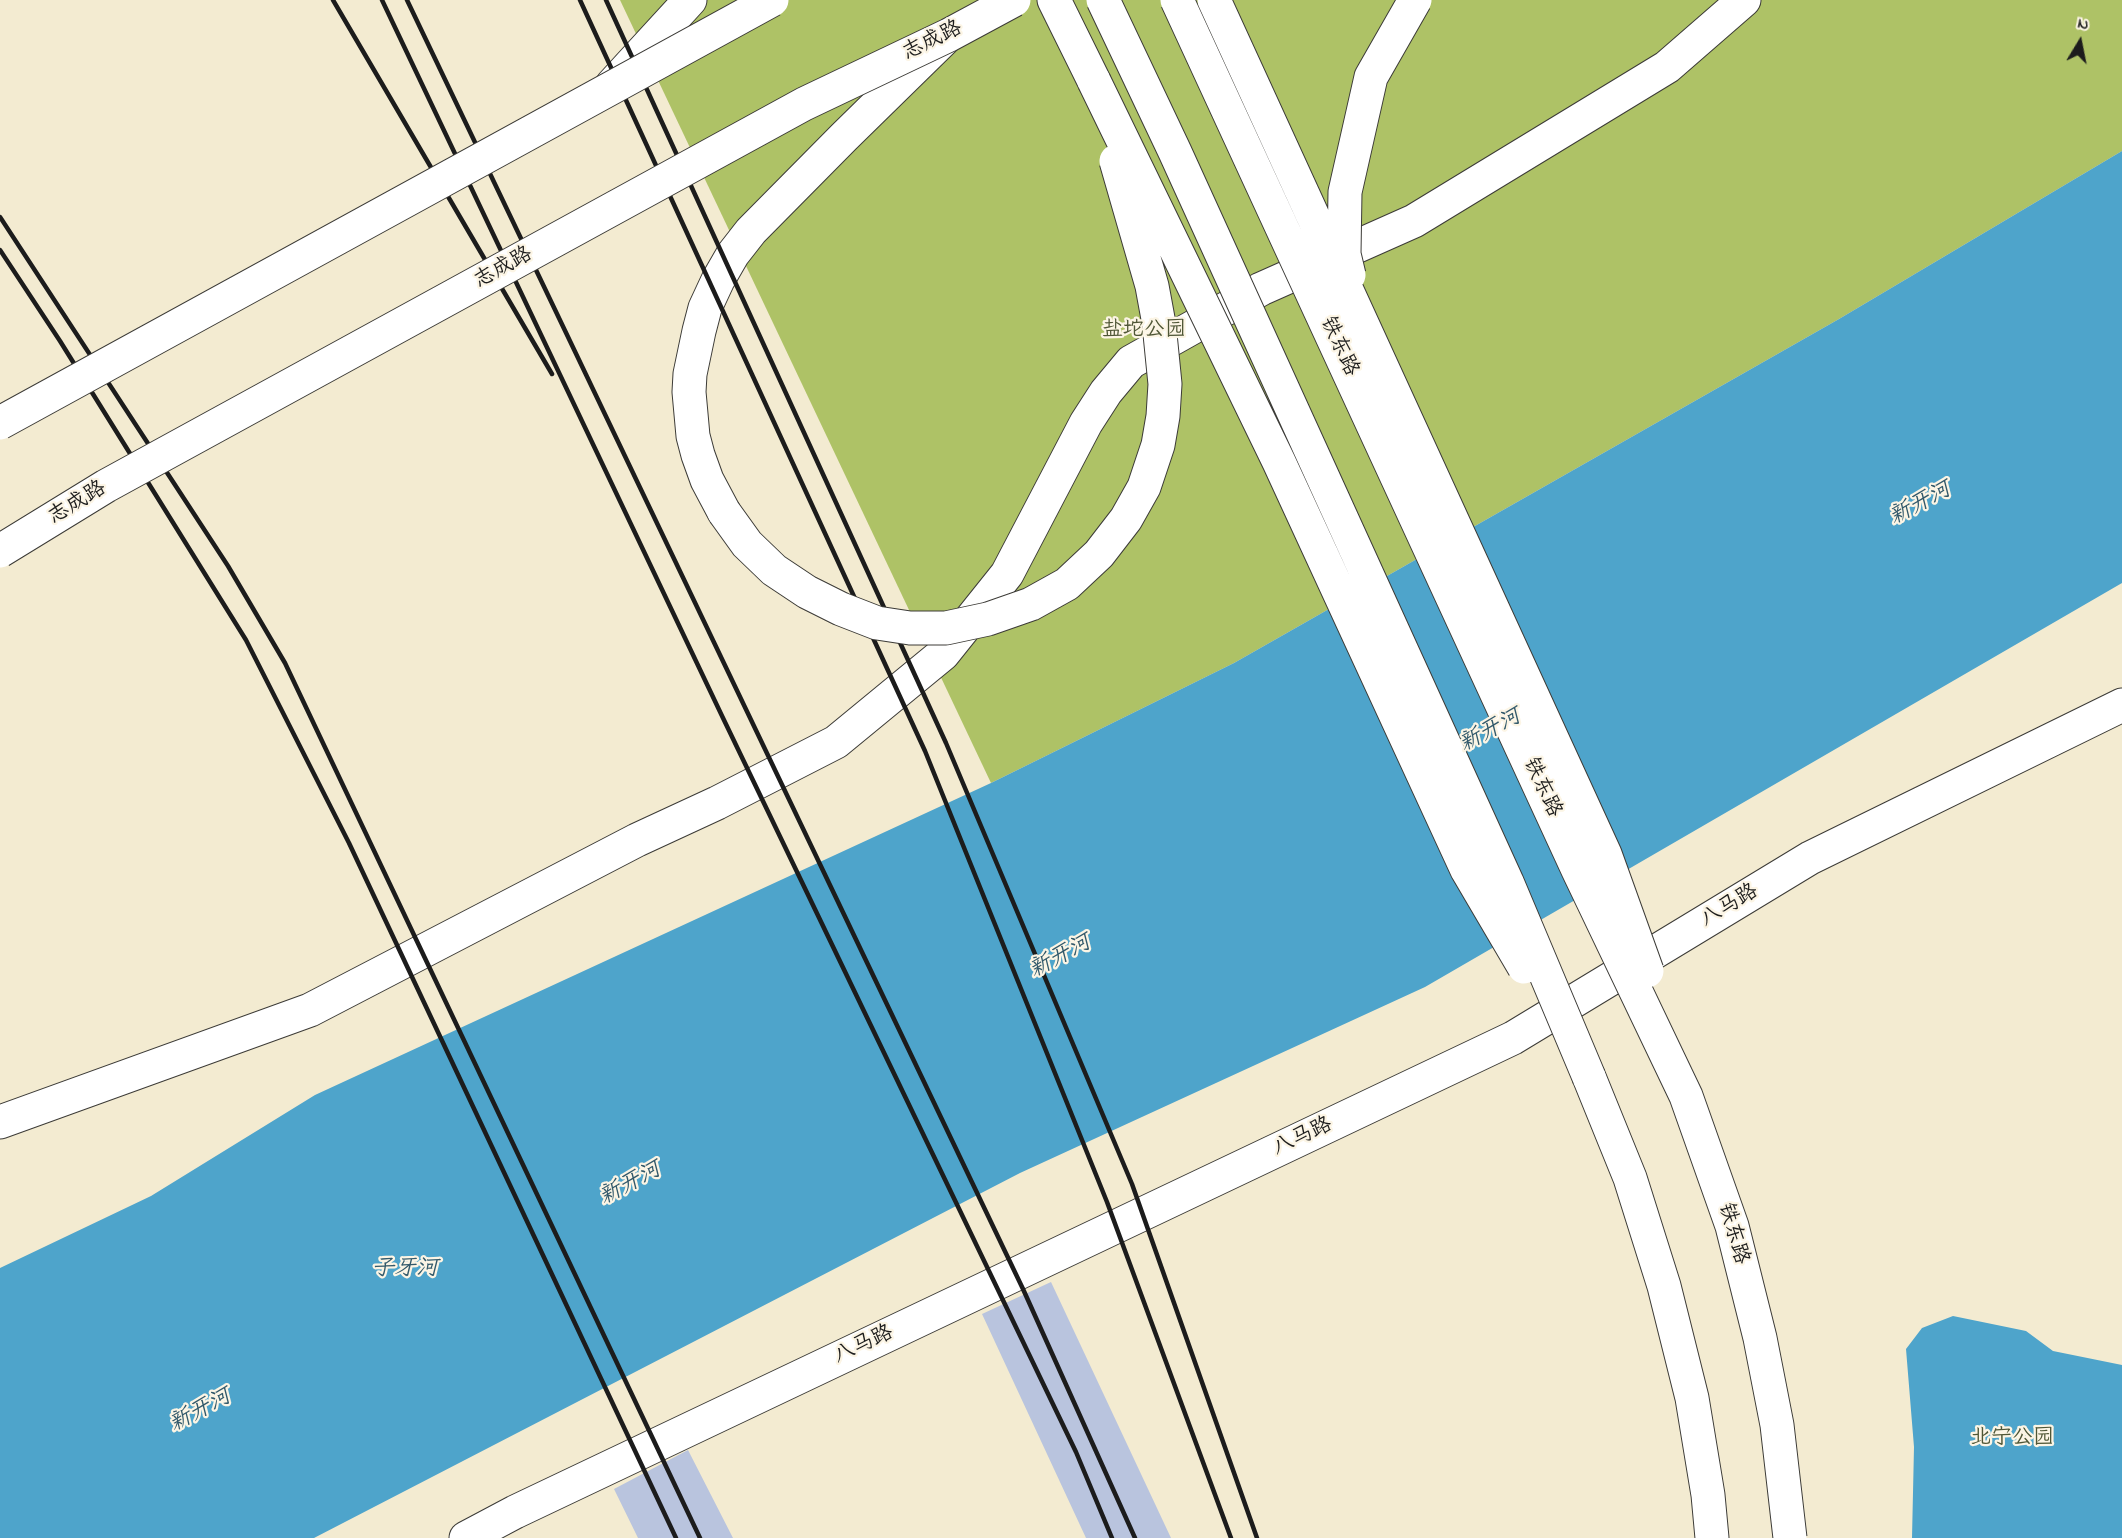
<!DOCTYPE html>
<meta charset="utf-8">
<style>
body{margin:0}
#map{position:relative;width:2122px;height:1538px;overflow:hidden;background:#f3ebd1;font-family:"Indie Flower",sans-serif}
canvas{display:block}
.north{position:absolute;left:2050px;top:12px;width:60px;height:60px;-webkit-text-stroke:4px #fcf5e5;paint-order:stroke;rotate:10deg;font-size:16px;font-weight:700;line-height:24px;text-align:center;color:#1c1c1c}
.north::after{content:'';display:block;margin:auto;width:21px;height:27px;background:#1c1c1c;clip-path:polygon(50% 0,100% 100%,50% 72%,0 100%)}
</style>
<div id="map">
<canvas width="2122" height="1538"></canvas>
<div class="north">N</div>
</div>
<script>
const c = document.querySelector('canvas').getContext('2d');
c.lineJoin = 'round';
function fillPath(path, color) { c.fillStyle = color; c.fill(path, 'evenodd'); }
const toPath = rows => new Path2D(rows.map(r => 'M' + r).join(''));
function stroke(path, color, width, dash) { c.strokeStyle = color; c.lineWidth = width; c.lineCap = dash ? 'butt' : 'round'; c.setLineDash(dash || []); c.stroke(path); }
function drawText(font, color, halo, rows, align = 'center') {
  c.font = font + ' "Indie Flower","LXGW WenKai TC",sans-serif'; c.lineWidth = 4.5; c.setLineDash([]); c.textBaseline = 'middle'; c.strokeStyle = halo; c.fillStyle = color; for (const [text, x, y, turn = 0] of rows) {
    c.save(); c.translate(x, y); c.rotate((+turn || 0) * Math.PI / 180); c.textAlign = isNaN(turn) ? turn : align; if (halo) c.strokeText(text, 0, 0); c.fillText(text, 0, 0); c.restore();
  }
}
fillPath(toPath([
 [1051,1282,1171,1538,1086,1538,982,1314],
 [688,1450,733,1538,638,1538,614,1489]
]), '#b9c4de');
fillPath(toPath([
 [620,0,2122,0,2122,151,1839,319,1234,663,991,783]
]), '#aec266');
fillPath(toPath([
 [2122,151,2122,583,1425,987,1020,1173,314,1538,0,1538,0,1268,151,1196,315,1095,991,783,1234,663,1839,319],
 [1953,1316,2026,1331,2053,1351,2122,1365,2122,1538,1912,1538,1914,1447,1906,1349,1922,1328]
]), '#4ea4cb');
const minor = toPath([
 [0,1122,310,1010,637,840,717,803,836,742,943,654,1007,574,1086,423,1106,392,1131,362,1261,289,1414,221,1667,67,1744,0],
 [466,1538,515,1512,1513,1038,1810,858,2122,705]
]);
const highway = toPath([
 [1054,0,1094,81],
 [612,85,690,0],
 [724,512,707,480,698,455,693,436,689,392,690,374,699,331,705,308,718,280,733,254,751,231,844,137,944,39],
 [1589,1077,1630,1178,1664,1286,1692,1398,1708,1495,1712,1538]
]);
stroke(minor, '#3c3b37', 35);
stroke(highway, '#3c3b37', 35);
stroke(minor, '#fff', 33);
stroke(highway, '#fff', 33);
stroke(toPath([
 [333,0,552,374],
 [382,0,723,718,1076,1452,1112,1538],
 [407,0,1023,1289,1135,1538],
 [580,0,925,751,1107,1202,1231,1538],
 [606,0,946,743,1132,1184,1257,1538],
 [0,217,228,566,285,663,700,1538],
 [0,250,60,341,246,640,349,843,676,1538]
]), '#1c1c1c', 4.5);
const highwayBridge = toPath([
 [1103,0,1175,152,1507,882,1589,1077],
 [1177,0,1578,870,1686,1096,1732,1226,1760,1338,1777,1425,1790,1538],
 [1214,0,1605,854,1647,971],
 [1094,81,1279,462,1467,870,1524,967],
 [1349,275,1344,254,1345,192,1371,77,1415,0],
 [0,423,772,0],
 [724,512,747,544,774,570,807,592,841,609,877,623,910,628,946,628,988,619,1031,604,1067,584,1099,554,1126,519,1144,487,1158,445,1163,416,1165,384,1159,324,1152,286,1116,161],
 [0,551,106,486,804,104,949,35,1014,0]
]);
stroke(highwayBridge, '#3c3b37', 35, []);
stroke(highwayBridge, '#fff', 33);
drawText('21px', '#1c1c1c', '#fcf5e5', [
 ["志成路",933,42,-26],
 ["志成路",504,269,-29],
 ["铁东路",1338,347,65],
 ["志成路",78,504,-31],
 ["铁东路",1541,788,65],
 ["八马路",1730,907,-31],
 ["八马路",1303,1138,-25],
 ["铁东路",1732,1234,74],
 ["八马路",864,1346,-25]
]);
drawText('21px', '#4f5636', '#fcf5e5', [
 ["盐坨公园",1144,332],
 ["北宁公园",2012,1440]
]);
drawText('italic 22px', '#32596b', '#fcf5e5', [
 ["新开河",1921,505,-28],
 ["新开河",1491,732,-28],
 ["新开河",1061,958,-28],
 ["新开河",631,1185,-28],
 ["子牙河",405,1270],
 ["新开河",201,1412,-28]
]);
</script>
